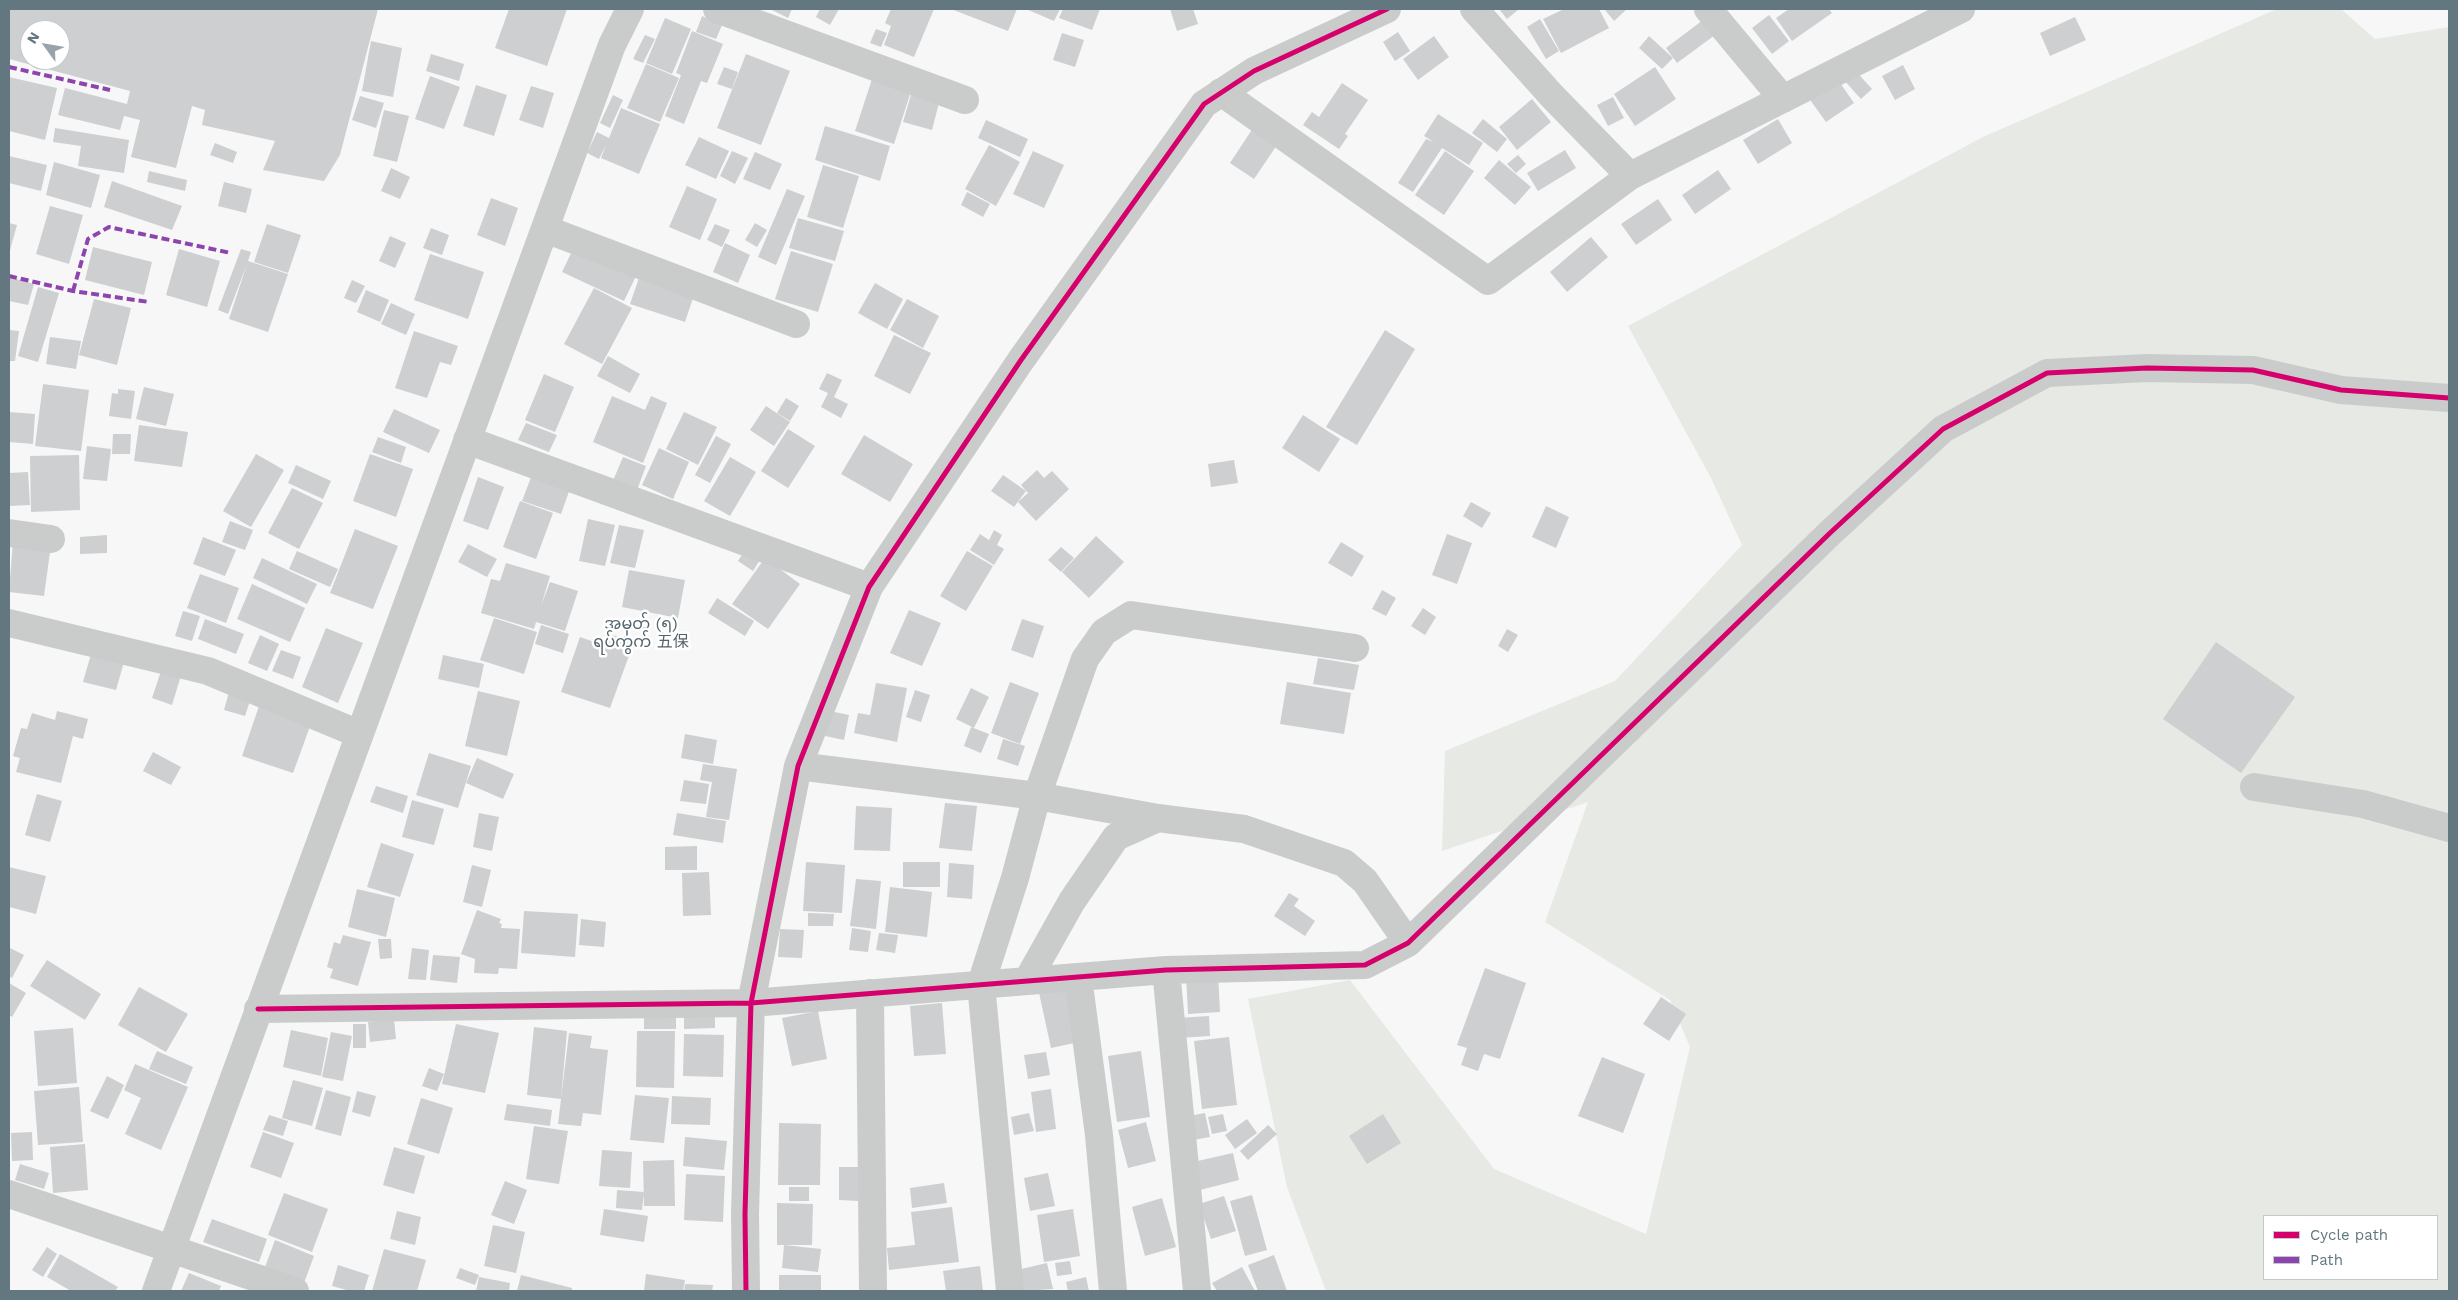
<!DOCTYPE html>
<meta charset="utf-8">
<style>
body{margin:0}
#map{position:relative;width:2458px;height:1300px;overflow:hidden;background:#f7f7f7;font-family:"Work Sans",sans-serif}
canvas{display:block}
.frame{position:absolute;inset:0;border:10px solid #637781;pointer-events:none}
.legend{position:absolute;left:2263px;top:1215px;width:175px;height:65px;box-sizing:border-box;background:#fff;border:1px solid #c1c9cd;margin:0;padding:6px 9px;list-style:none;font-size:15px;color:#637781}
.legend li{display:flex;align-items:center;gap:10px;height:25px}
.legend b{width:25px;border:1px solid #c1c9cd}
.north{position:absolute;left:20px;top:20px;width:50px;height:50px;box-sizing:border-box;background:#fff;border:1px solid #c1c9cd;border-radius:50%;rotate:302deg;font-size:14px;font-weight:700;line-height:20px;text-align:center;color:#637781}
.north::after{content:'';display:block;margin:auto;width:18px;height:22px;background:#97a4aa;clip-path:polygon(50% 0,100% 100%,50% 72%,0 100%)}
</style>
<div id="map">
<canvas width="2458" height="1300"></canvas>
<div class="frame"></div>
<ul class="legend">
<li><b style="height:6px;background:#d6006c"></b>Cycle path</li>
<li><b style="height:6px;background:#8e44ad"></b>Path</li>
</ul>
<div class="north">N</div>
</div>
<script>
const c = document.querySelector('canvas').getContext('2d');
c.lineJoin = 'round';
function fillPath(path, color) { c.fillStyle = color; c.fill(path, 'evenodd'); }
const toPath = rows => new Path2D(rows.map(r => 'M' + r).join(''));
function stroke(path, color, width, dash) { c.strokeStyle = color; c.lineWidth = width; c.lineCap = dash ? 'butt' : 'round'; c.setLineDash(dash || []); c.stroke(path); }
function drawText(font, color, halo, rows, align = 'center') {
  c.font = font + ' "Work Sans","Noto Sans SC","Noto Sans Myanmar",sans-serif'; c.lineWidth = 5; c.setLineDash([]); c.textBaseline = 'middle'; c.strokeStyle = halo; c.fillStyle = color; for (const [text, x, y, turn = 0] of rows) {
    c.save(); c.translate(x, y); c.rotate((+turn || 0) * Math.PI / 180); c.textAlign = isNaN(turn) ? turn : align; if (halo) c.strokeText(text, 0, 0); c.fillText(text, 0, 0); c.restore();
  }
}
fillPath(toPath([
 [2277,9,2341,9,2375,39,2449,27,2449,1291,1326,1291,1287,1187,1248,999,1350,980,1494,1169,1646,1234,1690,1047,1670,1000,1545,922,1588,802,1442,851,1445,751,1615,681,1742,545,1711,478,1628,326,1983,137],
 [2264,1216,2437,1216,2437,1279,2264,1279]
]), '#e6e9e4');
fillPath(toPath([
 [9,9,378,9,340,155,324,181,263,170,275,141,202,125,205,110,192,106,176,168,131,157,140,120,124,116,120,130,58,115,65,88,127,104,130,91,9,59],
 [30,30,60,30,60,60,30,60],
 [509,9,567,9,547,66,495,48],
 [770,9,792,9,788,18],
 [820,9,839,9,830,25,816,17],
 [891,9,934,9,914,57,884,45,891,26,885,23],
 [951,9,1017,9,1008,31],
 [1026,9,1060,9,1054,21],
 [1063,9,1100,9,1092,30,1059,18],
 [1170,9,1193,9,1198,24,1177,31],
 [1499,9,1519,9,1507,19],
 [1564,9,1599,9,1609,28,1561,53,1543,19],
 [1607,9,1627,9,1614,21,1605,10],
 [1789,9,1829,9,1832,13,1792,41,1776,18],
 [1769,15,1789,41,1772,54,1752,28],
 [702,16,722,25,716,39,696,32],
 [2075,17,2086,40,2050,56,2040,33],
 [665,18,691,29,672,74,646,63],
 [1540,19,1559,51,1546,59,1527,27],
 [1703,20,1715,35,1677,63,1666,48],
 [876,29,887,33,881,47,870,43],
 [692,31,723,44,707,83,701,81,684,124,665,116,681,75,676,73],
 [1398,32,1410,51,1395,61,1383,42],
 [1062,33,1084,40,1075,67,1053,60],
 [645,35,655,39,643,63,633,59],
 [1434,36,1449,57,1418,80,1403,59],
 [1649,36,1673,58,1662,69,1639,48],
 [371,41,402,48,393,97,362,91],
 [431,54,464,64,459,81,426,71],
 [746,54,790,71,761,145,717,128],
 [646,64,679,78,660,122,627,108],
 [1903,65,1915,89,1895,100,1882,76],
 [724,67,738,72,732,89,717,84],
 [1655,67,1676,99,1635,126,1614,94],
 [1853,68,1872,89,1861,99,1842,78],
 [875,70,914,82,894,144,855,131],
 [430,76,460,87,444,129,415,119],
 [9,77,57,88,45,140,9,131],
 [1836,77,1854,103,1826,122,1808,97],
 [1342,83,1368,100,1345,134,1348,136,1339,149,1303,125,1312,112,1319,117],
 [476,85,507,95,494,136,463,126],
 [531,86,554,93,543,128,519,120],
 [913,88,941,95,932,130,903,122],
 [613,95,623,100,610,128,600,123],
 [360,96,384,103,376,128,352,120],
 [1613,97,1624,118,1608,126,1597,105],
 [1532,99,1551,122,1517,150,1499,127],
 [621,108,660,124,639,174,601,158,606,145,599,159,587,153,597,132,609,138],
 [384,110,409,116,397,162,373,156],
 [1438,114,1483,143,1469,165,1442,148,1413,192,1398,183,1426,139,1434,142,1424,136],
 [1483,119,1507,139,1497,152,1472,133],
 [1778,119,1792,143,1758,164,1743,140],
 [986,120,1028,139,1020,157,978,138],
 [1255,125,1279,142,1254,179,1230,163],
 [825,126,890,146,880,181,815,160],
 [55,128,129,140,124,173,78,166,81,146,53,142],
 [699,137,729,151,716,179,685,165],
 [215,143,237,152,233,163,210,155],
 [989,145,1020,162,996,206,965,189],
 [1565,150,1576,168,1538,191,1527,173],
 [732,151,748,158,735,184,720,176],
 [1033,151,1064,165,1044,208,1013,194],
 [1445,151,1474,171,1444,215,1415,195],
 [755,152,782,164,770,190,743,179],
 [1518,155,1526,164,1516,173,1507,164],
 [9,156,47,165,41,191,9,183],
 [1499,160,1531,187,1515,205,1484,178],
 [54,162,100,175,91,208,46,195],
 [823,165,859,176,843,228,807,217],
 [391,168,410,177,400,199,381,191],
 [1718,170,1731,189,1695,214,1682,195],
 [149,171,187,180,185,191,147,182],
 [112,181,182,206,172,230,104,207],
 [224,182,252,189,246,213,218,206],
 [687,186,717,199,700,240,669,227],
 [787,189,805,196,776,265,758,257],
 [967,192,990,204,983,217,961,205],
 [491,198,518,208,505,246,477,235],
 [1658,199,1672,220,1636,245,1621,224],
 [50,206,83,215,69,264,36,254],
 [798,218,844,231,835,261,789,248],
 [9,223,17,225,9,254],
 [755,223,767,230,757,247,745,240],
 [267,224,301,235,288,273,254,262],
 [715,224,730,230,722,247,707,240],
 [431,228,449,235,442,255,423,248],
 [390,236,406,243,395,268,379,261],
 [1591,237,1608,257,1567,292,1550,272],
 [725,243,750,255,738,283,713,272],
 [575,245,637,274,624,301,562,272],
 [93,247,152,262,144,295,85,280],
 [179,249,220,261,207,307,166,295],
 [241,249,251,252,248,261,288,274,268,332,229,319,247,264,228,314,218,310],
 [791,251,833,264,818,312,775,299],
 [430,254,484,272,468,319,414,300],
 [640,275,695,292,685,322,630,304],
 [9,277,34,284,28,305,9,301],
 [352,280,365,286,356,303,344,298],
 [875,283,903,299,887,329,858,313],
 [38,287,59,293,38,362,18,356],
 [594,288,632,308,602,364,564,344],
 [366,290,389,300,380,322,357,312],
 [94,299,131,308,117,365,79,355],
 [907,299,939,316,923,348,890,330],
 [391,303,415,314,406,335,381,324],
 [9,330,19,331,15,361,9,361],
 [1385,330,1415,349,1357,445,1326,427],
 [414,331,458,346,451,365,440,362,427,398,395,388],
 [894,335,931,353,910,394,874,376],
 [50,337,81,341,76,369,46,364],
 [608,356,640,374,630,393,597,376],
 [827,373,842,380,834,397,848,404,841,418,821,407,828,393,819,389],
 [544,374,574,387,555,432,525,420],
 [43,384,89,390,81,451,35,446],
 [144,387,174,394,166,426,136,419],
 [118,389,135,391,131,419,109,416,112,393,118,394],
 [612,396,645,410,651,396,667,403,643,463,593,442],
 [786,398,799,406,790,421,777,413],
 [766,406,790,422,774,446,750,430],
 [394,409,440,430,429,453,383,432],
 [9,412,35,414,33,444,9,442],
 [684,412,717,427,698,465,666,449],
 [1303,415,1340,439,1319,472,1282,448],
 [526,423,557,435,549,452,518,440],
 [139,425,188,432,182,467,134,461],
 [788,429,815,446,788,488,761,471],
 [113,434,131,434,130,454,112,454],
 [864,435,913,464,890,502,841,474],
 [716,436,731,444,710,483,695,475],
 [378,437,406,447,401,463,372,452],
 [87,446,111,449,107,481,83,479],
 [659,448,689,462,673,499,642,485],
 [256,454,284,470,251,527,223,511],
 [370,454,413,469,396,517,353,501],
 [79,455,80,510,31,512,30,456],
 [623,457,646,466,636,493,612,483],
 [730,457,756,472,730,516,704,501],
 [1234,460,1238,483,1211,487,1208,464],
 [296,465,331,481,323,499,288,483],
 [1037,470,1044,478,1052,471,1069,489,1036,521,1018,502,1028,493,1021,485],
 [28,472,30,505,9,506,9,473],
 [533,472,571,486,561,514,522,501],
 [1003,475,1026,491,1014,507,991,491],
 [478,477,504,487,488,530,463,521],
 [292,488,323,503,299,549,268,533],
 [520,501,553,513,536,559,503,547],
 [1471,502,1491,513,1482,528,1463,516],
 [1546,506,1569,517,1556,548,1532,537],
 [588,519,615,525,605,566,579,561],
 [230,521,253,530,245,550,222,542],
 [619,525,644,530,635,568,610,563],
 [355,529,398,546,373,609,330,593],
 [994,530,1002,535,997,545,1004,549,994,565,970,550,980,534,989,540],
 [1447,534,1472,543,1457,584,1432,575],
 [107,535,107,553,80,554,80,537],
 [1096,536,1124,562,1089,598,1062,572],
 [203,537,236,550,225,576,193,564],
 [13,541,51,545,44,596,9,592],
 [1341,542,1364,556,1352,577,1328,563],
 [468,544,497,559,487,577,458,562],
 [749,544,763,555,753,571,738,561],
 [1061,547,1074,558,1061,572,1048,560],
 [297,551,338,569,330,587,289,569],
 [967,551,993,566,966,611,940,596],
 [262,558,317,584,307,604,253,578],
 [765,558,800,584,768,629,732,604],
 [506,563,550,576,541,606,550,582,578,591,565,631,536,622,534,629,481,613,491,579,500,581],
 [629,570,685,580,678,618,622,607],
 [200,574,239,588,226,623,187,608],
 [252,584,305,608,290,642,237,619],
 [1382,590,1396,598,1386,616,1372,609],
 [717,598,754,621,745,636,708,613],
 [1423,608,1436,617,1425,635,1411,626],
 [909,610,941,623,922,666,890,653],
 [183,611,200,616,192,641,175,636],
 [494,618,537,632,524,674,480,660],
 [205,619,244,634,236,654,198,639],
 [1022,619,1044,626,1033,658,1011,650],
 [541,625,569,634,563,653,535,644],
 [326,628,363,643,338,703,302,687],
 [1507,629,1518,635,1508,652,1498,646],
 [610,634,634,642,610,708,561,692,580,637,606,646],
 [260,635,279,644,267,671,248,663],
 [2216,642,2295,697,2241,773,2163,719],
 [93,647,126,655,116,690,83,682],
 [281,650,301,657,293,679,272,671],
 [443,655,484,664,479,688,438,679],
 [1318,658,1359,665,1354,690,1313,684],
 [164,662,183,669,172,705,152,698],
 [1010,682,1039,693,1020,744,991,733],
 [1287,682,1351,693,1344,734,1280,724],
 [876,683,907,688,897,742,854,733,858,713,870,715],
 [231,685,253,692,245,716,224,710],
 [971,688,989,697,974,728,956,719],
 [915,690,930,695,921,722,906,717],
 [478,691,520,701,507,756,465,746],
 [260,703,312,721,293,773,242,756],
 [57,711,88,719,83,739,73,736,61,783,16,772,20,758,13,756,21,728,27,729,32,713,55,720],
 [830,711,849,715,844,740,825,736],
 [971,727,989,734,981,753,964,746],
 [685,734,717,740,713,764,681,758],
 [1003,739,1025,746,1018,766,997,759],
 [153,752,181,767,171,785,143,771],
 [429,753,471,766,458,808,416,795],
 [477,758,514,774,503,799,466,783],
 [703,764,737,769,729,820,706,817,712,782,700,780],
 [684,780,709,784,706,804,680,801],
 [376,786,408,796,403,813,370,802],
 [37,794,62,801,50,842,25,835],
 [412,800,444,809,434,845,402,837],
 [945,803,977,806,972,851,939,848],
 [856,806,892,808,890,851,854,850],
 [479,813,499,817,492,851,473,847],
 [677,813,726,821,723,843,673,835],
 [381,843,414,854,400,897,367,887],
 [697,846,697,870,665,870,665,847],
 [806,862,845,865,842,913,803,911],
 [903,862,940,862,940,887,903,887],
 [949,863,974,865,972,899,947,897],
 [472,865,491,870,482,907,463,902],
 [9,867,46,876,36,914,9,907],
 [709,872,711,915,683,916,682,873],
 [856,879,881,881,876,929,850,926],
 [890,887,932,892,927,937,885,932],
 [357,889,395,898,386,937,348,927],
 [1289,893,1299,899,1294,906,1315,921,1305,936,1274,916],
 [477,910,501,919,499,923,502,924,501,928,520,929,517,969,499,968,498,974,474,973,475,959,461,954],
 [524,911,578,914,575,957,521,953],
 [808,913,834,914,833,926,808,926],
 [581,919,606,922,604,947,579,945],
 [852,928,871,931,868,952,849,950],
 [780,929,804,930,802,958,778,957],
 [879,933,898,935,895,953,876,950],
 [343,935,371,942,358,986,330,978,333,969,327,967,334,942,340,944],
 [378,939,391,939,392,958,380,959],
 [10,948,24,955,12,978,9,976],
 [412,948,429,950,426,980,408,979],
 [433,955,460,957,457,983,430,980],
 [47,960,101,994,85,1020,30,986],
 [1485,968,1526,983,1500,1059,1484,1054,1478,1071,1461,1065,1467,1048,1457,1045],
 [1218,973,1220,1012,1188,1014,1186,975],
 [1066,982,1079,1042,1051,1048,1038,988],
 [9,983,26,993,12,1017,9,1015],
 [139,987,188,1014,166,1052,118,1025],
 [1661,997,1686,1014,1669,1041,1643,1024],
 [942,1003,946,1054,914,1056,910,1006],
 [818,1011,827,1059,792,1066,782,1018],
 [644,1014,676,1015,676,1029,644,1029],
 [715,1014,715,1028,684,1029,684,1015],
 [1209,1016,1210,1036,1178,1038,1177,1018],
 [394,1019,396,1039,370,1042,368,1022],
 [353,1024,366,1024,366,1048,353,1048],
 [456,1024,499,1033,485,1093,442,1084],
 [534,1027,567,1031,561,1099,527,1095],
 [73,1028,77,1083,38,1086,34,1031],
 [291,1030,328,1038,321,1076,283,1067],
 [637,1031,675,1031,674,1088,636,1087],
 [331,1032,352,1036,343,1081,322,1077],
 [569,1033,592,1036,590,1048,608,1050,601,1115,583,1113,581,1126,558,1124],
 [684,1034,724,1035,723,1077,683,1076],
 [1229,1037,1237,1105,1202,1109,1194,1041],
 [157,1051,193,1067,186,1084,149,1069],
 [1141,1051,1150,1117,1117,1122,1108,1056],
 [1046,1052,1050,1075,1028,1079,1024,1055],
 [1602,1057,1645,1074,1623,1133,1578,1116],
 [135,1064,188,1087,161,1150,125,1134,141,1098,124,1090],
 [429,1068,444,1074,437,1091,422,1086],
 [107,1076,124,1085,108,1119,90,1111],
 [293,1080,323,1088,312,1126,282,1118],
 [79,1087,83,1142,38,1145,34,1091],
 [1051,1089,1056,1129,1036,1132,1031,1092],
 [326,1090,351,1097,341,1136,315,1129],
 [357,1091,376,1096,370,1117,352,1112],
 [635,1095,669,1098,664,1143,630,1140],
 [672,1096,711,1098,710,1125,671,1124],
 [421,1098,453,1108,439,1154,407,1144],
 [507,1104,552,1110,550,1126,504,1120],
 [1029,1113,1034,1131,1014,1135,1011,1117],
 [1205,1113,1210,1137,1188,1141,1183,1117],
 [1223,1114,1227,1131,1212,1134,1208,1117],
 [1383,1114,1401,1143,1367,1164,1349,1136],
 [269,1115,288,1121,283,1136,263,1130],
 [1247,1119,1257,1133,1235,1149,1225,1135],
 [1146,1122,1156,1161,1128,1168,1118,1130],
 [779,1123,821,1124,820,1185,778,1185],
 [1268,1125,1277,1134,1248,1160,1240,1151],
 [534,1126,568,1131,559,1184,526,1179],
 [32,1132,33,1160,12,1161,11,1133],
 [263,1132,294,1143,281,1178,250,1167],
 [685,1137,727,1141,724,1170,683,1166],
 [85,1144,88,1190,53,1193,50,1147],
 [394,1147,425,1156,414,1194,383,1185],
 [602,1150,632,1152,630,1188,599,1186],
 [1233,1153,1239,1180,1200,1190,1193,1162],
 [674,1160,675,1206,644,1206,643,1161],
 [20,1164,49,1173,44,1189,15,1180],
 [839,1167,858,1167,858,1201,839,1200],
 [1048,1173,1055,1206,1030,1211,1024,1178],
 [686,1174,725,1176,723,1222,684,1220],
 [505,1181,527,1190,514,1224,491,1215],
 [944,1183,947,1203,912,1208,910,1188],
 [789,1187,809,1187,809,1201,789,1201],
 [617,1190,644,1192,642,1210,616,1208],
 [284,1193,328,1209,312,1252,268,1235],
 [1252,1195,1267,1250,1245,1256,1230,1201],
 [1224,1196,1236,1231,1211,1239,1199,1204],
 [1162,1198,1176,1247,1145,1256,1132,1207],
 [777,1203,813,1204,812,1245,777,1245],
 [952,1207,959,1262,889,1270,887,1248,915,1245,911,1212],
 [604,1209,648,1216,644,1242,600,1235],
 [1073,1209,1080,1256,1044,1262,1037,1215],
 [397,1211,421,1217,415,1245,390,1239],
 [212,1219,267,1239,259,1262,203,1242],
 [493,1225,525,1232,516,1273,484,1266],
 [275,1240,314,1256,304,1283,265,1267],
 [784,1245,821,1249,818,1272,782,1268],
 [47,1247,57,1254,43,1277,32,1270],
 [384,1249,426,1260,417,1291,372,1291],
 [60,1254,118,1287,115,1291,71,1291,47,1277],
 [1274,1255,1287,1291,1258,1291,1248,1265],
 [1070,1261,1072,1274,1057,1276,1055,1263],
 [1047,1263,1053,1289,1021,1291,1017,1270],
 [338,1265,369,1275,364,1291,350,1291,332,1286],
 [980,1266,983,1291,946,1291,943,1271],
 [1242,1267,1255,1291,1217,1291,1212,1283],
 [460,1268,479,1275,475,1285,456,1278],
 [189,1273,221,1286,219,1291,181,1291],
 [646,1274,685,1280,683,1291,644,1291],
 [521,1275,572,1288,572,1291,517,1291],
 [779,1275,821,1275,821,1291,779,1291],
 [479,1277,510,1283,509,1291,476,1291],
 [1086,1277,1089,1291,1068,1291,1066,1282],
 [685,1284,713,1285,712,1291,684,1291]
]), '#cdcfd0');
stroke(toPath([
 [717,9,965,100],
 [1474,9,1552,96,1630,176],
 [1708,9,1783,99],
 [1221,92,1488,281,1630,176,1961,9],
 [545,229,796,324],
 [467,440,869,587],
 [9,533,51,539],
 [9,623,208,671,359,734],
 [798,766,1037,796,1158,818,1244,829,1344,863,1365,881,1408,943],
 [2254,787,2363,804,2449,828],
 [1166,970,1197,1291],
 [1078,977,1099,1135,1113,1291],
 [1027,981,1072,901,1116,837,1158,818],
 [870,993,873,1291],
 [258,1009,751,1003,1166,970,1365,965,1408,943,1830,533,1943,429,2047,373,2147,368,2253,370,2341,390,2449,398],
 [9,1194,295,1291],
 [156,1291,612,45,630,9],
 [746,1291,745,1214,751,1003,798,766,869,587,1021,360,1204,104,1254,71,1387,9],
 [1010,1291,981,984,1015,878,1037,796,1085,659,1104,632,1131,615,1355,648]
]), '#cacccc', 28);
stroke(toPath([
 [9,67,110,90],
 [9,276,73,291,149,302],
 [73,291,88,239,109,227,231,253]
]), '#8e44ad', 4, [8, 4]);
stroke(toPath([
 [258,1009,751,1003,1166,970,1365,965,1408,943,1830,533,1943,429,2047,373,2147,368,2253,370,2341,390,2449,398],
 [746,1291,745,1214,751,1003,798,766,869,587,1021,360,1204,104,1254,71,1387,9]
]), '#d6006c', 5);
drawText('16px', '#55646c', '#fff', [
 ["အမှတ် (၅)",641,624],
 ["ရပ်ကွက် 五保",641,642]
]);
</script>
